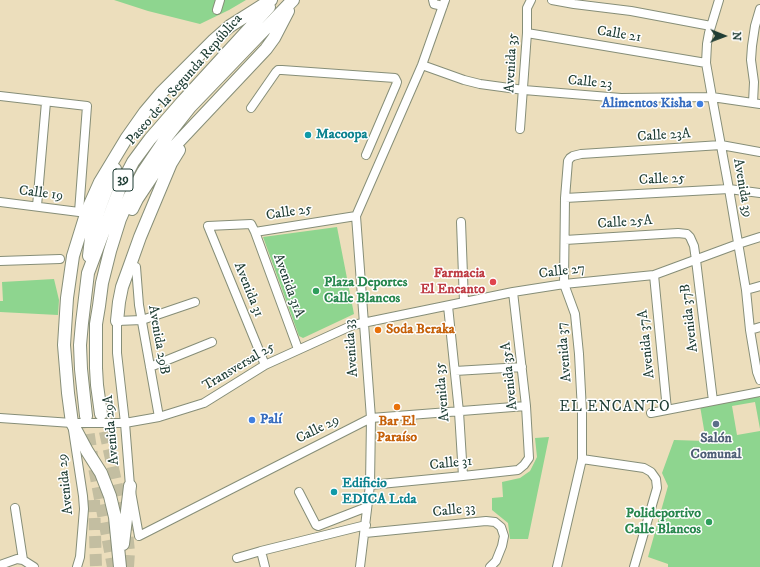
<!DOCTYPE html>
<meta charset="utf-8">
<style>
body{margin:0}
#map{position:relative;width:760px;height:567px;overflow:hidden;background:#ecdebc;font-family:"IM FELL DW Pica",serif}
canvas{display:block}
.north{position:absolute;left:704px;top:16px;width:40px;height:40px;-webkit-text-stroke:3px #fff;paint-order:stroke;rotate:91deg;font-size:11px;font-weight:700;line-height:16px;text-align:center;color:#1f3d34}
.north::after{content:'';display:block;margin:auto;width:14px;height:18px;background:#1f3d34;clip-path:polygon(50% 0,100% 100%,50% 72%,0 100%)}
</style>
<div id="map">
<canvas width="760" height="567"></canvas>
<div class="north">N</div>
</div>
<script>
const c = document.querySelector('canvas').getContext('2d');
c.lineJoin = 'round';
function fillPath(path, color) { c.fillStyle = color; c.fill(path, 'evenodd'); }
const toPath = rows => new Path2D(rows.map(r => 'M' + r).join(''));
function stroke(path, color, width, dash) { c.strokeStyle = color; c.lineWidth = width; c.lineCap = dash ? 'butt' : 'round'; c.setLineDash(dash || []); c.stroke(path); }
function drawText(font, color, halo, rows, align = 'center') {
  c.font = font + ' "IM FELL DW Pica",serif'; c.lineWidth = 3; c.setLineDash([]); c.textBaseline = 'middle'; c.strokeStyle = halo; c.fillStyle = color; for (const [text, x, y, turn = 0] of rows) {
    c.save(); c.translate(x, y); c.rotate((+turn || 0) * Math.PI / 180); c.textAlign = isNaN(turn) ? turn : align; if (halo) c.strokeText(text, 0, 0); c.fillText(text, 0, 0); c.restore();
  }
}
fillPath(toPath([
 [114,0,246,0,229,10,200,24,148,11],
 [337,227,354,314,303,338,299,336,263,237],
 [54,279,59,300,58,315,0,312,0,301,3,301,2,282],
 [759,396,760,398,760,429,755,402,732,406,737,435,760,431,760,567,668,567,668,564,648,557,668,486,662,473,674,440,706,441,700,406],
 [549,437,528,539,510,539,508,523,492,510,492,498,503,497,502,482,520,478,530,471,537,457,535,438]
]), '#8ed58f');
stroke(toPath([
 [101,414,127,531,129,552,128,567],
 [86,416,93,462,113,567],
 [94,500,96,567]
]), '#c3bea1', 12, [12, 6]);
const minor = toPath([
 [433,0,434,4,443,6],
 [552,0,574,4,631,11,711,26],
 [719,0,709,33,707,44,706,63,712,97,729,189,746,290,750,330,757,372,760,380],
 [217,10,220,0],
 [527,33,706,63],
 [422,65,464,80,480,84,524,90,621,98,712,97,760,104],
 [0,96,87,106,79,212,0,202],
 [753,103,754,82,751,60,752,46,755,26,760,9],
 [251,108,276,72,278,70,282,70,395,78,397,82,396,85,366,155],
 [520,129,527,33,527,8,531,0],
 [565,198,729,189,760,193],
 [37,206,46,102],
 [461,222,464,302],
 [255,232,298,349],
 [565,240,678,233,687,234,690,237,694,246,696,260,713,401],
 [0,261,60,259],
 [136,267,139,305,159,417],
 [654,275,667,410],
 [746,290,760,286],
 [195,302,142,320,117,321,117,353,125,423,130,486,139,536,371,418,526,406],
 [448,306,459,412,463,476],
 [750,330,760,327],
 [265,365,208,226,251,224,255,232,356,216],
 [150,367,212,342],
 [455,371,522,367],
 [651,413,760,392],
 [0,418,72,423,125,423,159,417,204,403,265,365,353,325,513,292,564,284,654,275,738,244,760,237],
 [73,430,83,496,84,509,80,557,77,567],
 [582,459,644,468,651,472,656,479,657,488,634,567],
 [370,485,463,476,518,470,524,465,529,458,526,406,513,292],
 [299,492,316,525,318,526,367,507],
 [15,508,23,560],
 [365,533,486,521,495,522,501,527,504,536,502,546,496,561,490,567],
 [261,551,265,567],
 [237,558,261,551,366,525],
 [0,565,17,559,23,560,34,567],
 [360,567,370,485,371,418,356,216,391,136,422,65,445,0],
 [557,567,582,459,582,411,579,354,575,314,564,284,565,198,568,161,570,158,573,156,581,154,721,145,760,152]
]);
const highway = toPath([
 [132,209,137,199,167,154,266,49,274,38,288,11],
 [89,256,91,238,97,215,107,188,115,169],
 [117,321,119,302,122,287,130,265,140,237,171,163,179,150],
 [101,414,97,385,96,368,96,324,99,306,102,283,110,251,120,219,130,196,143,172,168,135,190,107,293,0],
 [86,416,81,369,80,345,82,323,88,273,121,185,133,162,150,139,183,101,269,7],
 [123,544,130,486],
 [120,567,115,517,110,496,101,473,87,451,72,423,68,393,64,345,67,298,73,256,87,211,100,182,126,139,145,112,161,93,214,40,230,26,271,0]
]);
stroke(minor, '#868e78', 10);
stroke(highway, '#868e78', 14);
stroke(minor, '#fff', 8);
stroke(highway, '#fff', 12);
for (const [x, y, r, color] of [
 [700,104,4,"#3f7fe0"],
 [308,135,4,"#0f9aa8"],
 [493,282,4,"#e0444e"],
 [316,291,4,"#2e9e5b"],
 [378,330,4,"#e8710a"],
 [397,407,4,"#e8710a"],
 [252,420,4,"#3f7fe0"],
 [716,424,4,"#5c6f8a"],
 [334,492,4,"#0f9aa8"],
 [709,522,4,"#2e9e5b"]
]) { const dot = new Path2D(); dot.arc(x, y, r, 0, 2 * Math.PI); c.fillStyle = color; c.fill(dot); stroke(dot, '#fff', 1.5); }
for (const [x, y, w] of [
 [123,180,20]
]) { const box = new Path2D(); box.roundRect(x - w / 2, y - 11, w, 22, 3); c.fillStyle = '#fff'; c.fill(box); stroke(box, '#1f3d34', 1); }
drawText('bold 13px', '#1f3d34', null, [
 ["39",123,180]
]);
drawText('14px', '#1f3d34', '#fff', [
 ["Calle 21",619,35,9],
 ["Avenida 35",512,63,-87],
 ["Paseo de la Segunda República",185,80,-49],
 ["Calle 23",590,83,5],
 ["Calle 23A",664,136,-4],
 ["Calle 25",662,180,-3],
 ["Avenida 39",742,188,80],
 ["Calle 19",41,194,7],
 ["Calle 25",289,213,-9],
 ["Calle 25A",625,223,-4],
 ["Calle 27",562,272,-7],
 ["Avenida 31A",288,286,70],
 ["Avenida 31",248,290,68],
 ["Avenida 37B",690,318,-97],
 ["Avenida 29B",158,340,80],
 ["Avenida 37A",647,344,-96],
 ["Avenida 33",352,348,-94],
 ["Avenida 37",565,352,-95],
 ["Transversal 25",239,367,-31],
 ["Avenida 35A",510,376,-96],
 ["Avenida 35",443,392,-95],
 ["Avenida 29A",112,430,-95],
 ["Calle 29",318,430,-27],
 ["Calle 31",451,464,-6],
 ["Avenida 29",66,484,-96],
 ["Calle 33",454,511,-6]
]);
drawText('bold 14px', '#366cbe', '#fff', [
 ["Alimentos Kisha",692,104],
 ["Palí",260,420,"left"]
], 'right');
drawText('bold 14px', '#0d838f', '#fff', [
 ["Macoopa",316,135],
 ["Edificio",342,484],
 ["EDICA Ltda",342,500]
], 'left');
drawText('bold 14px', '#be3a42', '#fff', [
 ["Farmacia",485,274],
 ["El Encanto",485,290]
], 'right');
drawText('bold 14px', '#27864d', '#fff', [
 ["Plaza Deportes",324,283],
 ["Calle Blancos",324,299],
 ["Polideportivo",701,514,"right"],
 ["Calle Blancos",701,530,"right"]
], 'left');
drawText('bold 14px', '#c56008', '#fff', [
 ["Soda Beraka",386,330],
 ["Bar El",397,422,"center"],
 ["Paraíso",397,438,"center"]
], 'left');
drawText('bold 14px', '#4e5e75', '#fff', [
 ["Salón",716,439],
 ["Comunal",716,455]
]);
c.letterSpacing = '1px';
drawText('15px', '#1f3d34', '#fff', [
 ["EL ENCANTO",615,408]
]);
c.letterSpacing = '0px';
</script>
